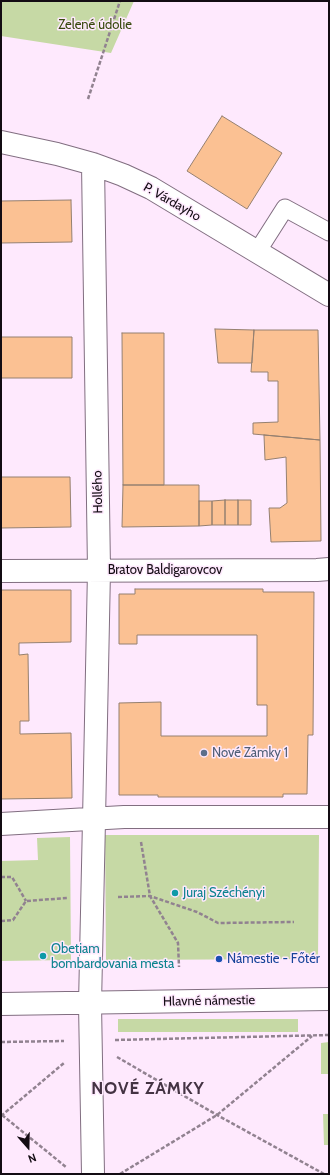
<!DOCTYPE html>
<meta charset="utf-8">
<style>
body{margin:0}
#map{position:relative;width:330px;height:1175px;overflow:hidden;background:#fee9fd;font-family:Cabin,sans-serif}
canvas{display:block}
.frame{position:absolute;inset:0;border:2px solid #130c13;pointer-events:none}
.north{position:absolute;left:8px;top:1127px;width:40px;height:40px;-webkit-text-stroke:3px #fee9fd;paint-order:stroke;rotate:160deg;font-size:11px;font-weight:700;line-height:16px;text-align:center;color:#130c13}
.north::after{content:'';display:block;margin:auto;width:14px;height:18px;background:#130c13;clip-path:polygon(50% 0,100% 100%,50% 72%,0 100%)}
</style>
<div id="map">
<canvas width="330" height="1175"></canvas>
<div class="frame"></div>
<div class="north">N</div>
</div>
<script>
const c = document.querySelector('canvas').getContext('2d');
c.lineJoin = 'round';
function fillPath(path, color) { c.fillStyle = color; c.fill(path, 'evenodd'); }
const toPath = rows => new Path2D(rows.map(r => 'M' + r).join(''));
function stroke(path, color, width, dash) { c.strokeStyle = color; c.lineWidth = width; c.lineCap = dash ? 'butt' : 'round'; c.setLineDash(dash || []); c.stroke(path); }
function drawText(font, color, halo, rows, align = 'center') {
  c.font = font + ' Cabin,sans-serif'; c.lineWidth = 3; c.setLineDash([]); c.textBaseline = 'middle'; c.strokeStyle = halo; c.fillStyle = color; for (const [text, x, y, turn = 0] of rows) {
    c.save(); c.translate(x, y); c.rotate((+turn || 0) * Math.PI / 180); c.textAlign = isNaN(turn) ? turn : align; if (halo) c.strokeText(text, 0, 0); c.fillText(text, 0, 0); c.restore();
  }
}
fillPath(toPath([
 [1,1,134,1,111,53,1,36],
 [105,835,319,835,318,959,106,960],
 [70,837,71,960,1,961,1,861,38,860,37,838],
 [118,1019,298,1019,298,1032,118,1032],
 [329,1042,329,1074,321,1074,321,1043],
 [323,1114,329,1114,329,1145,324,1145]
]), '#c6d9a5');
const building = toPath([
 [222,116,282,153,247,209,187,171,222,116],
 [71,200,72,242,1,243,1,201,71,200],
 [215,329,254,330,252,363,218,363,215,329],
 [254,330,318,330,320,440,253,434,253,423,278,422,278,381,268,381,268,372,251,372,254,330],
 [122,333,164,333,164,485,123,485,122,333],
 [1,337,72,337,72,378,1,378,1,337],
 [264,435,320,440,321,541,271,542,269,508,280,508,287,503,286,457,265,460,264,435],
 [1,477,70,477,71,527,1,528,1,477],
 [123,485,199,485,199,526,122,527,123,485],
 [225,500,238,500,238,525,225,525,225,500],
 [225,500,225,525,212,525,212,501,225,500],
 [238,500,251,500,251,525,238,525,238,500],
 [199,501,212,501,212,525,199,526,199,501],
 [135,589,263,589,263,592,314,592,313,735,308,735,307,794,283,794,283,797,158,797,158,795,119,795,119,703,161,702,161,736,267,736,267,705,257,705,257,635,137,635,137,644,119,644,119,594,135,594,135,589],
 [1,590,71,590,71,642,19,643,19,655,28,654,29,721,20,721,20,734,71,733,72,798,1,799,1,590]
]);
fillPath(building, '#fbc193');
stroke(building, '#958070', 1);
const service = toPath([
 [257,252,285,208,329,232]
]);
const pedestrian = toPath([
 [1,1004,329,999],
 [93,1174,90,1004,94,820]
]);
const minor = toPath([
 [1,142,57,154,93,164,123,175,151,188,329,295],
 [93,164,99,570,94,820],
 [1,571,317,570,329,569],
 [1,824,124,817,329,817]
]);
stroke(service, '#816e80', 19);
stroke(pedestrian, '#816e80', 24);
stroke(minor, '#816e80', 24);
stroke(toPath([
 [88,99,120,1],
 [141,842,150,896,178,943,179,967],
 [1,877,12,877,26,901],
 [118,897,150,896,197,912,218,923,294,922],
 [1,921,13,920,26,901,67,898],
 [115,1040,329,1035],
 [1,1042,64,1041],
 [117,1057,217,1115,324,1174],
 [2,1115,66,1167],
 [1,1116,64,1063],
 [120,1174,217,1115,312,1036]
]), '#918290', 2.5, [4, 2]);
stroke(service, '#fff', 17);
stroke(pedestrian, '#fff', 22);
stroke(minor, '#fff', 22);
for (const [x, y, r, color] of [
 [204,753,4,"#5c6f8a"],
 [175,893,4,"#0f9aa8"],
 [43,956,4,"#0f9aa8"],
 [219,959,4,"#1a4fb4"]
]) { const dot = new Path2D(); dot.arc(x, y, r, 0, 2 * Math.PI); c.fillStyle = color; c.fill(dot); stroke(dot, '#fee9fd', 1.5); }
drawText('13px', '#38490c', '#fee9fd', [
 ["Zelené údolie",95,25]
]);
drawText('13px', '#130c13', '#fee9fd', [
 ["P. Várdayho",172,202,30],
 ["Hollého",98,492,-91],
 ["Bratov Baldigarovcov",165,570],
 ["Hlavné námestie",209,1001,-1]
]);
drawText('13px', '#4e5e75', '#fee9fd', [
 ["Nové Zámky 1",212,753]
], 'left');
drawText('13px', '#0d838f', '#fee9fd', [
 ["Juraj Széchényi",183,893],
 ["Obetiam",51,949],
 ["bombardovania mesta",51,964]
], 'left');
drawText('13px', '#164399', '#fee9fd', [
 ["Námestie - Főtér",227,959]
], 'left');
c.letterSpacing = '1px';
drawText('bold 17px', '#443343', '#fee9fd', [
 ["NOVÉ ZÁMKY",148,1089]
]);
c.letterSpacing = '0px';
</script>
